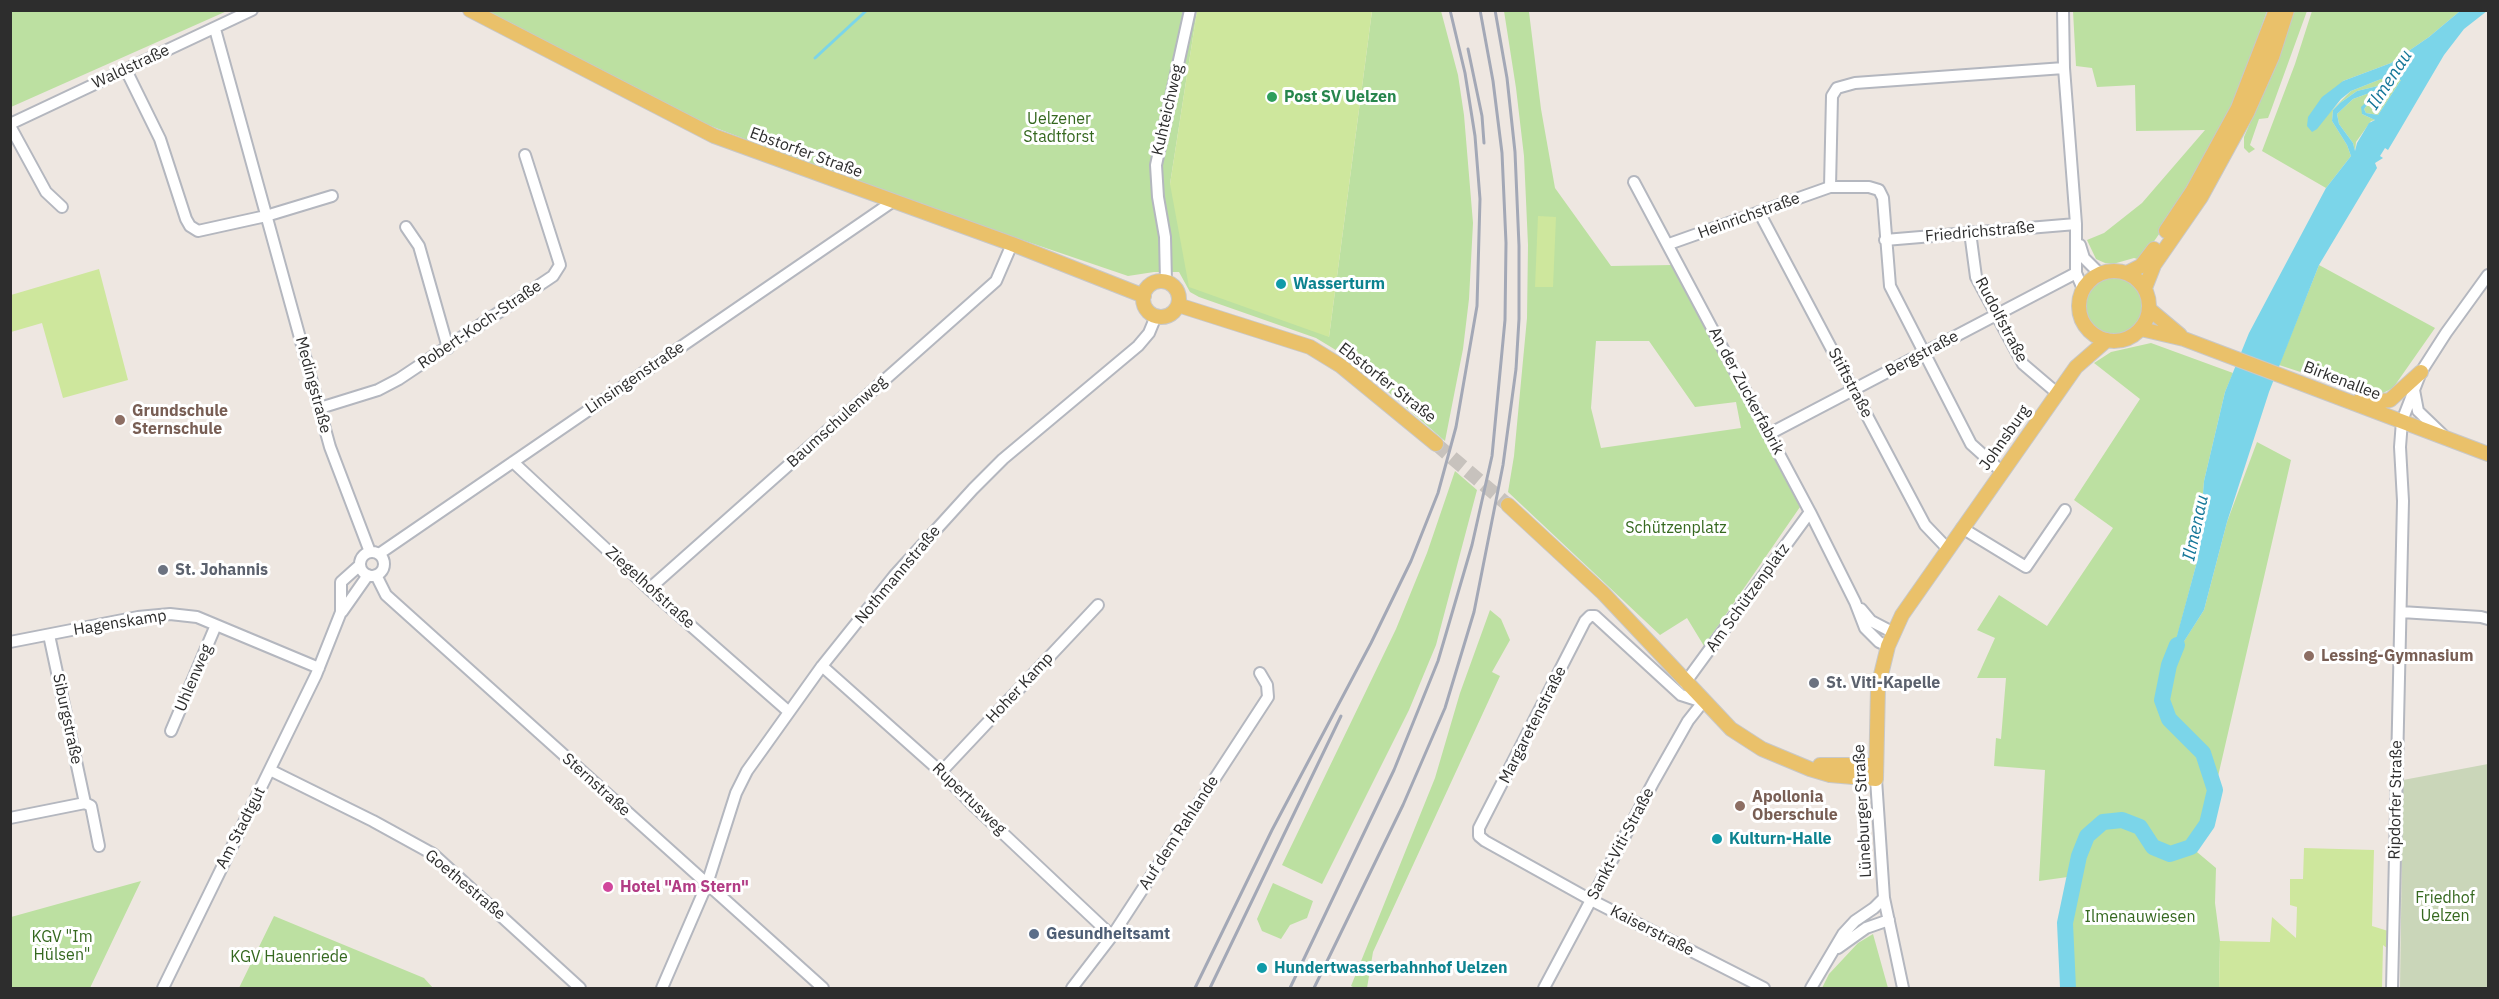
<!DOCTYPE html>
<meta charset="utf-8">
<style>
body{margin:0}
#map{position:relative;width:2499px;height:999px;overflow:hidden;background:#eee7e1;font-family:"IBM Plex Sans",sans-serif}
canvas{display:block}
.frame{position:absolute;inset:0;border:12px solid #2d2d2d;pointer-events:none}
</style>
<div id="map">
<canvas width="2499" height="999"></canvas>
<div class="frame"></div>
</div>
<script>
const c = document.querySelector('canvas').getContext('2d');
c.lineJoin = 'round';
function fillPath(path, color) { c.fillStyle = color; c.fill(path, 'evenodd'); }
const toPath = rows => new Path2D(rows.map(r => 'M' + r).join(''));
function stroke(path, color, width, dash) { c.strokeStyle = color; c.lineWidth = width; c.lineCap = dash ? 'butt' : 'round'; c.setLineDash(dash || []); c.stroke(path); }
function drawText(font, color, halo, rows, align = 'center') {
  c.font = font + ' "IBM Plex Sans",sans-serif'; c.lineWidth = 6; c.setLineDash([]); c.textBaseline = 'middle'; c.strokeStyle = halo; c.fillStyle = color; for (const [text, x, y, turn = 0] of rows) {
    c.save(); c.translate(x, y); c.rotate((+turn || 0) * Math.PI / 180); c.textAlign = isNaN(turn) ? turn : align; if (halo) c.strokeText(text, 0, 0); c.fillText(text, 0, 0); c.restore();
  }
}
fillPath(toPath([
 [11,10,227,10,227,11,11,107],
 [486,11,1197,11,1170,184,1329,337,1372,11,1441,11,1458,75,1464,115,1473,223,1469,299,1463,349,1445,441,1349,358,1316,338,1199,297,1190,292,1179,272,1154,272,1128,276,893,196,690,118],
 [1504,11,1529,12,1541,109,1555,188,1611,266,1672,265,1800,507,1704,646,1687,618,1660,635,1508,492,1514,456,1527,318,1528,245,1524,156,1516,88],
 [1596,341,1649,341,1695,407,1736,402,1741,428,1601,448,1591,408],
 [2073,11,2267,11,2235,101,2210,151,2186,189,2180,204,2141,260,2134,258,2113,264,2105,263,2096,259,2087,240,2104,233,2142,203,2205,130,2136,131,2135,85,2097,87,2092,68,2076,66],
 [2294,11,2307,11,2270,113,2268,118,2259,119,2250,145,2255,149,2249,153,2244,148,2244,137,2279,56],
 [2312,11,2460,11,2429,37,2391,63,2343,81,2323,119,2351,91,2381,79,2401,80,2378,115,2366,113,2364,109,2369,103,2383,94,2382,85,2357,91,2340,103,2333,110,2332,121,2347,145,2351,156,2326,188,2262,151,2295,64],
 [2380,89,2368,99,2362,114,2375,120,2371,121,2356,142,2355,151,2353,143,2339,124,2337,114,2353,99],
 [2319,265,2435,328,2393,388,2381,394,2368,394,2279,365],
 '2085 307a29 29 0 1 1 58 0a29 29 0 1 1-58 0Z',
 [2151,343,2233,373,2225,392,2204,481,2198,558,2170,663,2204,610,2227,522,2257,442,2291,460,2207,824,2191,847,2216,868,2215,903,2220,941,2219,988,2068,988,2065,923,2075,876,2039,881,2045,770,1994,766,1996,738,2001,739,2006,678,1977,678,1995,638,1977,630,1999,595,2047,626,2113,528,2074,500,2140,399,2094,363,2111,352],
 [1455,471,1477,490,1436,645,1409,710,1322,884,1282,865,1396,629,1427,553],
 [1490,610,1501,619,1510,640,1492,672,1500,676,1373,952,1367,988,1355,988,1351,986,1435,778,1460,693],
 [141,881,90,988,11,988,11,917],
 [1273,883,1313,901,1307,918,1290,925,1281,939,1262,931,1257,919],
 [274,916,424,978,433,988,239,988],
 [1873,934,1888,988,1822,988,1829,974,1858,943]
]), '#bce0a1');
fillPath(toPath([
 [2488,764,2488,988,2400,988,2403,780]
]), '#cad6b9');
fillPath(toPath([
 [1197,11,1372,11,1329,337,1189,287,1170,184],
 [1538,216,1556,217,1553,287,1535,287],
 [99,269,128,380,63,398,42,323,11,332,11,295],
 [2304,848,2374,850,2372,926,2388,931,2388,949,2383,945,2382,988,2219,988,2220,941,2270,942,2272,917,2296,938,2297,907,2290,905,2290,879,2303,879]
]), '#cee79d');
fillPath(toPath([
 [2460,11,2487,11,2464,29,2444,55,2394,140,2388,150,2385,148,2380,156,2383,158,2375,163,2377,168,2374,173,2319,265,2269,392,2227,522,2204,610,2169,665,2198,558,2204,481,2225,392,2249,333,2326,188,2351,156,2347,145,2332,121,2333,110,2340,103,2357,91,2382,85,2387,87,2387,90,2369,103,2364,109,2366,113,2378,115,2401,80,2381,79,2351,91,2341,99,2317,129,2312,132,2307,126,2308,117,2322,97,2334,88,2343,81,2391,63,2429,37],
 [2380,89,2361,107,2362,114,2375,120,2369,123,2357,143,2355,151,2353,143,2339,124,2337,114,2353,99]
]), '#7bd5e9');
stroke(toPath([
 [815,58,867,10]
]), '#7bd5e9', 3);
stroke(toPath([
 [2068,988,2065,923,2079,856,2087,836,2103,822,2122,820,2140,827,2153,847,2170,854,2191,847,2207,824,2215,790,2203,753,2169,719,2162,700,2169,665,2177,645]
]), '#7bd5e9', 16);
stroke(toPath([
 [1436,444,1508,505]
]), '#c7c2bd', 14, [14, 7]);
const minor = toPath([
 [2063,10,2064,68,2076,224,2076,273,2083,289],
 [215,29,330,447,370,552],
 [126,70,160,139,186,219,190,226,198,231,266,216,332,196],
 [10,124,252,10],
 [10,126,46,192,62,207],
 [1634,182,1810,512,1855,602,1865,628,1879,642,1888,646],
 [1830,187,1869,187,1879,190,1883,198,1890,286,1971,444,2001,471],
 [1759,212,1925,525,1947,548],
 [406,227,419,246,448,348],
 [1970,232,1976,277,1996,314,2023,364,2057,393],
 [1885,240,2076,224],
 [1669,244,1830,187,1832,96,1837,88,1855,83,2064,68],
 [2080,245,2084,258,2100,274],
 [1166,282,1165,237,1158,197,1156,165,1190,10],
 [2414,390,2418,411,2443,435],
 [320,408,378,390,399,379,553,276,560,265,525,155],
 [1769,434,2076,273],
 [513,462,649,589,789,712],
 [1962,528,2026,567,2065,510],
 '360 564a12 12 0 1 1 24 0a12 12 0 1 1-24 0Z',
 [379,554,892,202],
 [376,575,386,595,823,988],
 [649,589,996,281,1012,244],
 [1861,609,1871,621,1894,633],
 [342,612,368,575],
 [2401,612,2481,617,2488,619],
 [10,642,138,617,170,614,197,617,319,668],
 [822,666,941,772,975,807,1112,936],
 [1685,683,1810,512],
 [171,731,216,625],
 [270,770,373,821,433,854,580,988],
 [941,772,1098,605],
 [1876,779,1884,898,1903,988],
 [85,803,91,806,99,846],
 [10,818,85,803,49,635],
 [1838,948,1866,928,1889,920],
 [163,988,316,675,341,612,341,582,360,565],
 [662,988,707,884,736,793,747,771,822,666,894,576,973,489,1003,459,1138,346,1149,333,1156,316],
 [1072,988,1112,936,1268,697,1267,685,1260,673],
 [1544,988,1591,900,1654,781,1688,721,1703,702,1681,695,1595,616,1590,616,1585,621,1479,828,1479,836,1485,841,1591,900,1764,988],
 [1811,988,1843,934,1855,921,1874,908,1884,898],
 [2392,988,2403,501,2400,447,2402,421,2421,372,2446,333,2488,275]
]);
const major = toPath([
 [470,10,714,136,1012,244,1144,296],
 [2166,231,2192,192,2238,108,2276,10],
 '2079 306a35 35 0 1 1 70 0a35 35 0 1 1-70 0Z',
 [2127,273,2141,266,2154,249],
 '1143 299a18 18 0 1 1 36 0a18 18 0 1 1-36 0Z',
 [2145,288,2154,265,2201,197,2247,113,2272,57,2287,10],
 [1178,305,1310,347,1341,366,1436,444],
 [2149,309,2180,335],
 [2141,329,2184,339,2488,454],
 [2360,400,2373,402,2390,400,2421,372],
 [1508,505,1603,593,1731,729,1762,749,1810,769,1830,775,1876,779,1878,687,1888,646,1902,615,2076,367,2107,340],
 [1820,765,1875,765]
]);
stroke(minor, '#b4b7bf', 14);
stroke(major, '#c8c8c8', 16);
stroke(minor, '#fff', 10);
stroke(major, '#eac16a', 14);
stroke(toPath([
 [1468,49,1482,116,1484,143],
 [1195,988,1272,830,1371,643,1411,561,1438,493,1456,427,1477,306,1480,199,1475,136,1465,73,1450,10],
 [1210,988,1341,716],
 [1290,988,1394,770,1438,661,1472,545,1492,456,1505,320,1506,243,1502,153,1493,81,1480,10],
 [1314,988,1403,805,1445,708,1474,612,1503,465,1516,369,1519,319,1519,246,1515,152,1507,78,1495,10]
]), '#a3a8b6', 3);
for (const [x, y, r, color] of [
 [1272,97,6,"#2e9e5b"],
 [1281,284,6,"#0f9aa8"],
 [120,420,6,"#8d6e63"],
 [163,570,6,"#6b7280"],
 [2309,656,6,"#8d6e63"],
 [1814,683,6,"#6b7280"],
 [1740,806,6,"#8d6e63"],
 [1717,839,6,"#0f9aa8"],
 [608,887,6,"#d1479c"],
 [1034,934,6,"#5c6f8a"],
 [1262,968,6,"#0f9aa8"]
]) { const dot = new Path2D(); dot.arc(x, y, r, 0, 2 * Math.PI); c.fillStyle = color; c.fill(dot); stroke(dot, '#fff', 2); }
drawText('16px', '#2d2d2d', '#fff', [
 ["Waldstraße",131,67,-25],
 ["Kuhteichweg",1168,110,-77],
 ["Ebstorfer Straße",806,153,20],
 ["Heinrichstraße",1749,216,-20],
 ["Friedrichstraße",1980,232,-5],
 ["Rudolfstraße",2001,320,62],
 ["Robert-Koch-Straße",480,325,-34],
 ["Bergstraße",1922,354,-28],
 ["Linsingenstraße",635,378,-34],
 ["Birkenallee",2342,381,21],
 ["Ebstorfer Straße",1387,383,38],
 ["Stiftstraße",1850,383,62],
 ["Medingstraße",313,385,75],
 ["An der Zuckerfabrik",1746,391,62],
 ["Baumschulenweg",837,422,-42],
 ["Johnsburg",2005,438,-55],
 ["Nothmannstraße",898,575,-50],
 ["Ziegelhofstraße",650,588,42],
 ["Am Schützenplatz",1748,598,-54],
 ["Hagenskamp",120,623,-9],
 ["Uhlenweg",194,678,-67],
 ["Hoher Kamp",1020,688,-47],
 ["Siburgstraße",67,719,78],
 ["Margaretenstraße",1533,725,-63],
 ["Sternstraße",596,785,42],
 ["Rupertusweg",969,799,44],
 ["Ripdorfer Straße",2396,800,-89],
 ["Lüneburger Straße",1863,811,-93],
 ["Am Stadtgut",241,828,-63],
 ["Auf dem Rahlande",1179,833,-57],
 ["Sankt-Viti-Straße",1621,844,-62],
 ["Goethestraße",465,885,40],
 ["Kaiserstraße",1652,931,27]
]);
drawText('bold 16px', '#27864d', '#fff', [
 ["Post SV Uelzen",1284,97]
], 'left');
drawText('16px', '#35681f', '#fff', [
 ["Uelzener",1059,119],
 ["Stadtforst",1059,137],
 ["Schützenplatz",1676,528],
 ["Friedhof",2445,898],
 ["Uelzen",2445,916],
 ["Ilmenauwiesen",2140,917],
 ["KGV \"Im",62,937],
 ["Hülsen\"",62,955],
 ["KGV Hauenriede",289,957]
]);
drawText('bold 16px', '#0d838f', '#fff', [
 ["Wasserturm",1293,284],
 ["Kulturn-Halle",1729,839],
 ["Hundertwasserbahnhof Uelzen",1274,968]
], 'left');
drawText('bold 16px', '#785e54', '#fff', [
 ["Grundschule",132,411],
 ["Sternschule",132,429],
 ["Lessing-Gymnasium",2321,656],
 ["Apollonia",1752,797],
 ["Oberschule",1752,815]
], 'left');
drawText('bold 16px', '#5b616d', '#fff', [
 ["St. Johannis",175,570],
 ["St. Viti-Kapelle",1826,683]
], 'left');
drawText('bold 16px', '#b23c85', '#fff', [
 ["Hotel \"Am Stern\"",620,887]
], 'left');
drawText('bold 16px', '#4e5e75', '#fff', [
 ["Gesundheitsamt",1046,934]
], 'left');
drawText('italic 18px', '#157799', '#fff', [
 ["Ilmenau",2390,80,-57],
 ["Ilmenau",2196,528,-78]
]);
</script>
